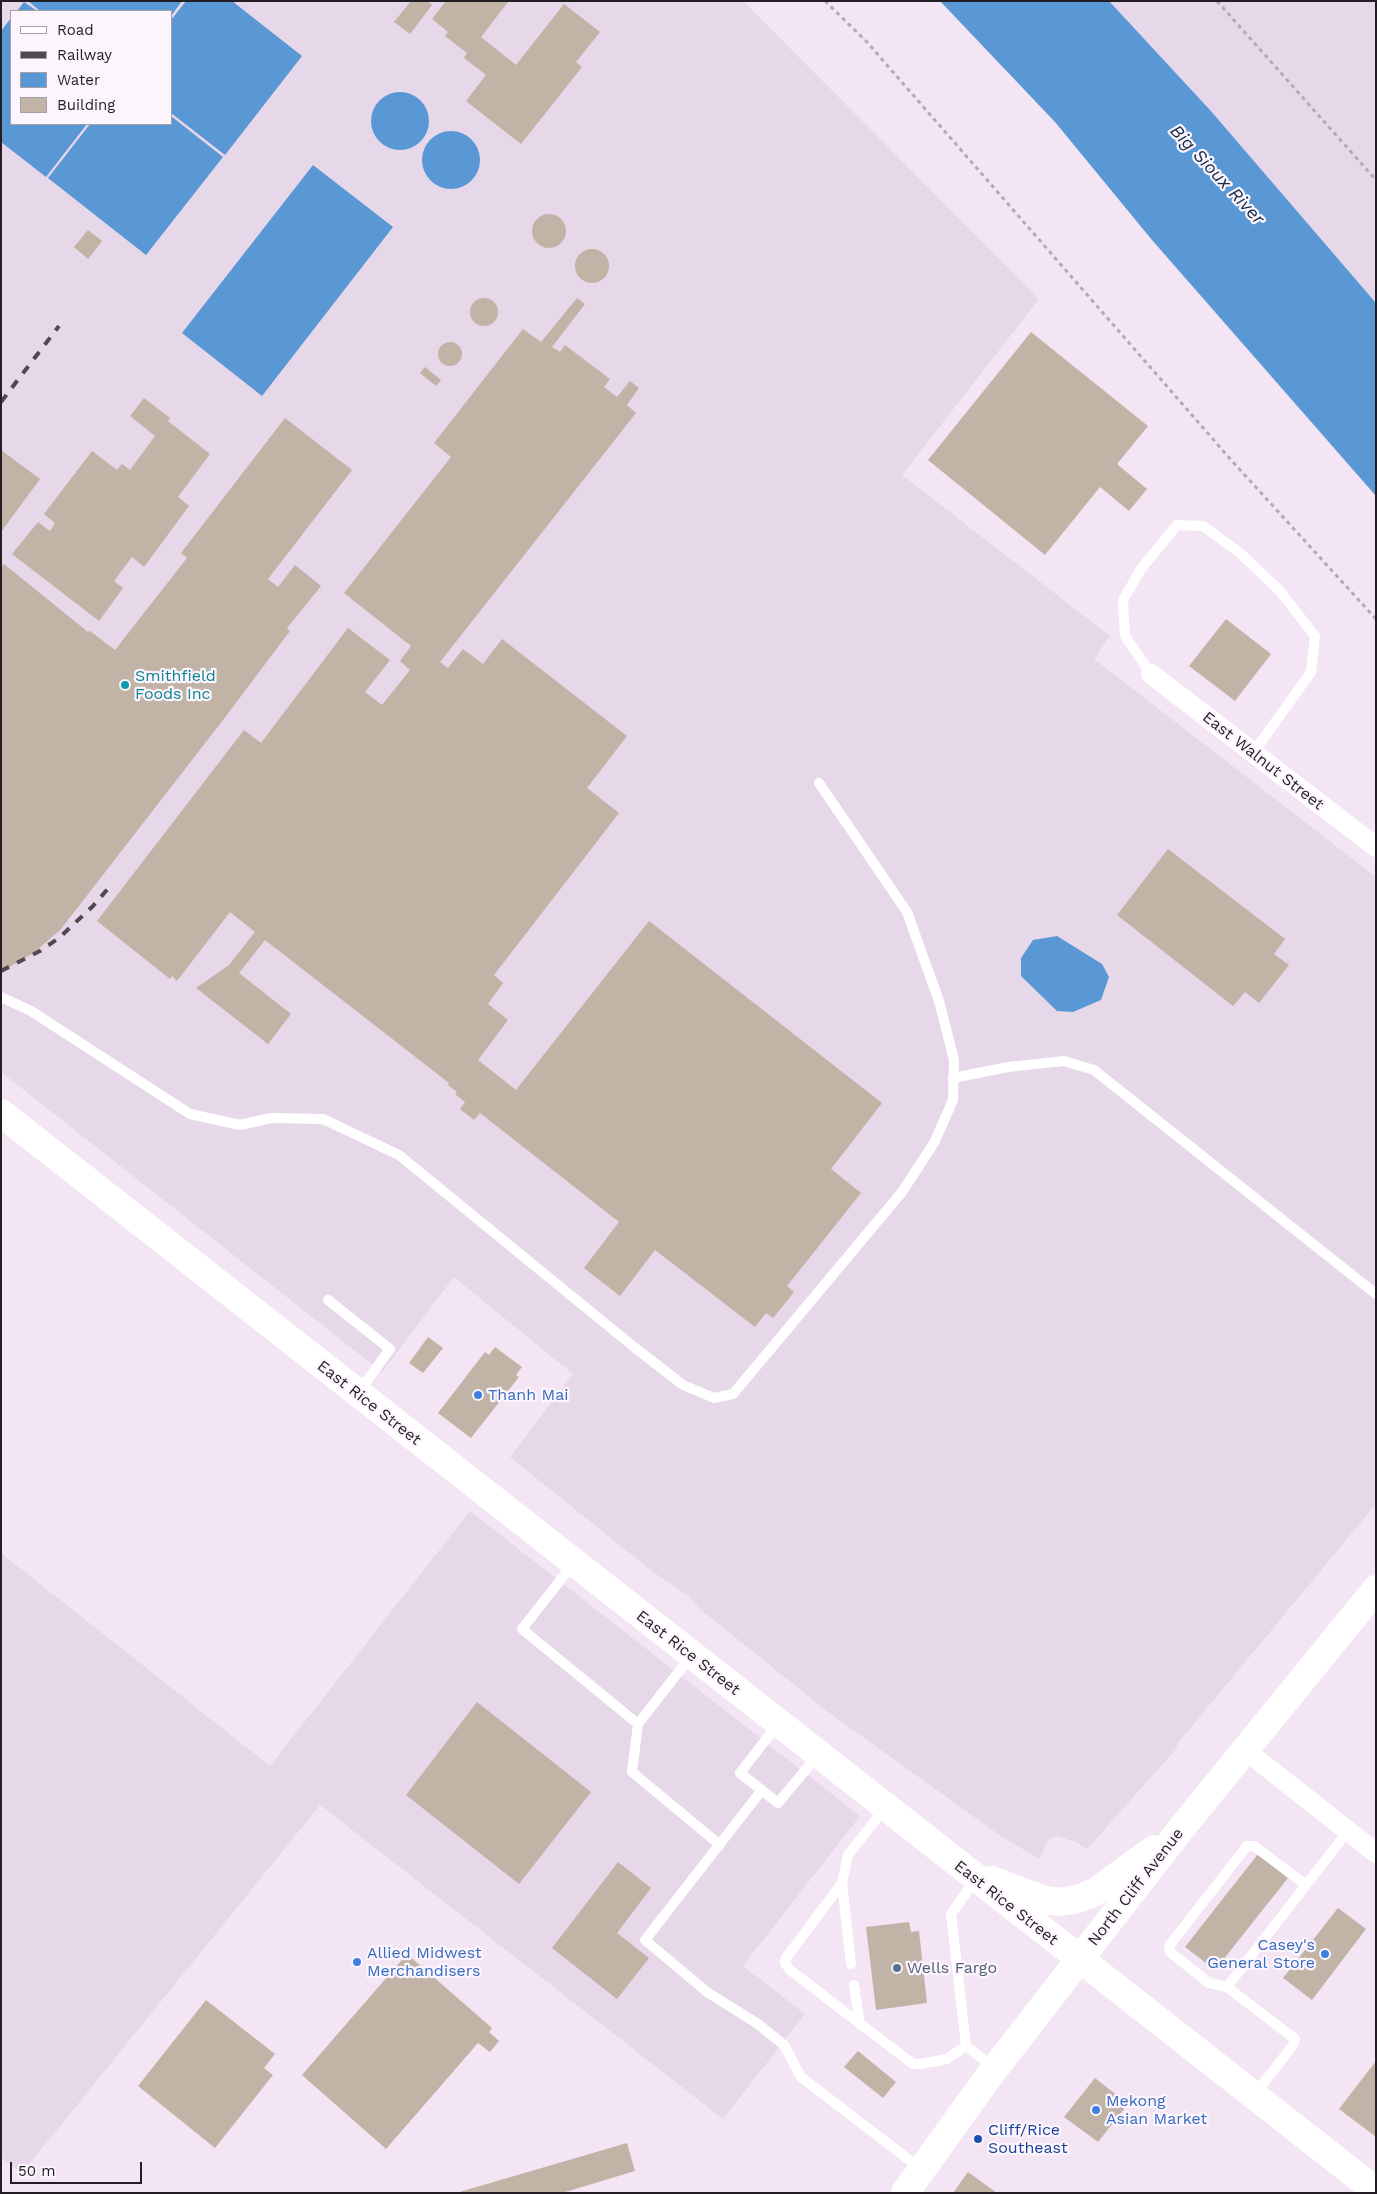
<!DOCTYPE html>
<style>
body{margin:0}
#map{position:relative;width:1377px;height:2194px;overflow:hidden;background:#f3e5f4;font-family:"Work Sans",sans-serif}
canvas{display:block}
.frame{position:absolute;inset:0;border:2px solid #221e23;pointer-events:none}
.legend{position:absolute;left:10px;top:10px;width:162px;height:115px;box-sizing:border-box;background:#fdf5fd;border:1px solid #a59fa6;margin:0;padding:6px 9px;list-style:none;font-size:15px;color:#221e23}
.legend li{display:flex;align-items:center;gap:10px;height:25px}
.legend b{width:25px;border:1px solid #a59fa6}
.scale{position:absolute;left:10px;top:2162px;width:132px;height:22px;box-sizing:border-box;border:2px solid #221e23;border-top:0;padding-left:6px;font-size:15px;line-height:18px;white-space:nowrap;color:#221e23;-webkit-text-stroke:4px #fdf5fd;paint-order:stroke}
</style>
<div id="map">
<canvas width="1377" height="2194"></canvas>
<div class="frame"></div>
<ul class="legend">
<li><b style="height:6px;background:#fff"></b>Road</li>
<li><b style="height:6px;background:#4f4950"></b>Railway</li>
<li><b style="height:14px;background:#5997d5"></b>Water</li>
<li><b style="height:14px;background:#c2b3a7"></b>Building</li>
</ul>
<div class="scale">50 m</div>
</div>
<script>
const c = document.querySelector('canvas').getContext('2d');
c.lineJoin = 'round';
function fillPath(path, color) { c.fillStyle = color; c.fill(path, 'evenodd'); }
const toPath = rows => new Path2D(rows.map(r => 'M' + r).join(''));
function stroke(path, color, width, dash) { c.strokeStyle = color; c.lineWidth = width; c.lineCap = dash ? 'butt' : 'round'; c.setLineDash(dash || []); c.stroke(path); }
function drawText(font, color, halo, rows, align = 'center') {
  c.font = font + ' "Work Sans",sans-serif'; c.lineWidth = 4.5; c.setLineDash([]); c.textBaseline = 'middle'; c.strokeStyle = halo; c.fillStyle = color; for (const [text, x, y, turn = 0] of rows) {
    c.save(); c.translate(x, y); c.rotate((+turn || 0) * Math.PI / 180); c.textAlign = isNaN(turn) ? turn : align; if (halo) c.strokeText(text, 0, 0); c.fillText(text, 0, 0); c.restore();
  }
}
fillPath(toPath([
 [1,1,743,1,1039,299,902,475,1110,636,1094,659,1376,877,1376,1504,1187,1732,1177,1744,1177,1748,1087,1849,1076,1842,1056,1836,1048,1841,1039,1859,998,1834,828,1712,700,1609,690,1597,653,1572,510,1457,573,1374,454,1277,382,1372,1,1072],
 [11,11,171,11,171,124,11,124],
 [1109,1,1376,1,1376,303,1210,110],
 [470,1511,860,1816,743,1966,805,2014,723,2119,320,1805,22,2173,1,2157,1,1553,270,1766]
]), '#e6d7e9');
fillPath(toPath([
 [28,1,182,1,171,16,171,11,40,11],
 [186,1,232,1,302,56,225,155,171,113,171,20],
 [940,1,1109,1,1210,110,1376,303,1376,496,1152,240,1055,122],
 [24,2,37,11,17,11],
 [11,18,11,124,87,124,46,177,1,142,1,31],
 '371 121a29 29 0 1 1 58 0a29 29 0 1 1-58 0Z',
 [171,116,223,157,146,255,48,178,90,124,171,124],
 '422 160a29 29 0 1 1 58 0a29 29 0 1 1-58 0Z',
 [313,165,393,227,262,396,182,333],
 [1057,936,1102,964,1109,977,1101,1000,1073,1012,1057,1011,1021,976,1021,958,1033,940]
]), '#5997d5');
fillPath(toPath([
 [411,1,428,1,432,5,410,34,394,22],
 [446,1,508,2,481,37,516,65,564,4,600,32,576,62,582,67,521,144,466,101,486,75,464,58,467,53,445,36,448,32,432,19],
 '532 231a17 17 0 1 1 34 0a17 17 0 1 1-34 0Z',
 [88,230,102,241,88,259,74,247],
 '575 266a17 17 0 1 1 34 0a17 17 0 1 1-34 0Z',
 [577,298,585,304,552,347,560,352,565,345,610,379,604,387,617,397,630,381,639,388,627,405,636,413,440,662,448,668,463,649,483,664,502,639,627,736,587,788,619,813,494,975,503,983,488,1004,508,1020,478,1060,516,1090,649,921,882,1103,831,1169,861,1193,787,1286,794,1292,791,1296,773,1318,766,1313,755,1327,655,1250,620,1296,584,1268,619,1222,480,1113,474,1120,460,1109,465,1102,455,1094,457,1092,448,1085,449,1083,265,940,239,973,291,1014,268,1044,196,988,229,965,255,932,230,912,177,981,172,976,170,979,97,921,244,730,261,743,348,628,390,660,365,692,382,705,410,670,400,661,411,646,344,593,451,457,434,443,523,329,541,342],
 '470 312a14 14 0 1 1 28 0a14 14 0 1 1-28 0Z',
 [1031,332,1148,426,1117,464,1147,489,1129,511,1100,487,1045,555,928,460],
 '438 354a12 12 0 1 1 24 0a12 12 0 1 1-24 0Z',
 [425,367,441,380,436,386,420,373],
 [144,398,170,418,168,421,210,454,178,497,189,506,144,567,132,557,114,581,123,588,99,621,12,554,38,522,50,531,55,523,44,514,92,451,117,470,122,464,130,470,155,436,130,416],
 [285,418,352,470,268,579,278,587,295,565,321,586,287,628,290,631,223,720,61,929,35,952,1,972,1,568,4,564,88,632,90,631,115,650,187,558,181,553],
 [1,450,40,479,1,532],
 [1226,619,1271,654,1235,701,1189,666],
 [1168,849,1285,939,1274,954,1289,965,1259,1003,1245,992,1233,1006,1117,915],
 [428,1337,443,1348,423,1373,409,1363],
 [495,1347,522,1367,516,1375,519,1377,471,1438,438,1413,485,1352,489,1355],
 [477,1702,591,1792,519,1884,406,1795],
 [1258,1854,1288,1878,1215,1970,1185,1947],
 [618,1862,651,1888,617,1933,649,1958,617,1999,552,1948],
 [1338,1908,1366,1929,1312,2000,1283,1978],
 [909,1922,911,1932,919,1931,927,2003,876,2010,866,1927],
 [407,1954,492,2028,489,2032,499,2041,490,2052,478,2043,386,2149,302,2075],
 [206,2000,275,2054,264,2068,273,2075,215,2148,138,2086],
 [858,2051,896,2082,883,2098,844,2067],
 [1376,2061,1376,2137,1339,2109],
 [1095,2078,1128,2104,1098,2142,1064,2117],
 [627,2143,635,2171,562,2193,456,2193],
 [968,2172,997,2193,953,2193]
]), '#c2b3a7');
stroke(toPath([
 [825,1,866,41,1232,461,1376,619],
 [1217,1,1376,180]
]), '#b4a9b5', 3, [4, 4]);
stroke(toPath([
 [1151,674,1125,636,1123,600,1141,569,1177,525,1203,526,1240,553,1279,590,1315,636,1311,672,1253,753],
 [1,997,31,1011,190,1114,240,1125,271,1118,323,1119,399,1155,634,1347,683,1385,714,1398,733,1394,902,1192,934,1143,953,1100,954,1060,939,1001,907,912,819,783],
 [953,1078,1008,1067,1064,1061,1094,1070,1376,1294],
 [328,1300,390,1349,358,1393],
 [573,1564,522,1629,638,1724,691,1656],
 [638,1724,632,1772,720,1845],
 [778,1724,740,1773,778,1803,818,1755],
 [762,1790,645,1940,707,1992,758,2024,784,2045,801,2077,921,2169],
 [885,1808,848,1855,842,1883,786,1958,785,1963,790,1970,913,2064,920,2064,947,2059,966,2046],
 [976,1879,951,1914,966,2046,994,2068],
 [842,1883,851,1964],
 [854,1985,860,2025],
 [1227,1987,1209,1983,1170,1952,1169,1946,1247,1846,1254,1846,1306,1885],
 [1255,2094,1293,2045,1295,2039,1227,1987,1348,1831]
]), '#fff', 10);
stroke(toPath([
 [1151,674,1376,847],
 [1245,1750,1376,1853]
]), '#fff', 20);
stroke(toPath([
 [1,1113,1376,2191],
 [992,1880,1045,1900,1060,1902,1078,1899,1095,1892,1154,1849],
 [905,2193,986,2080,1079,1960,1180,1830,1376,1589]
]), '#fff', 28);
stroke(toPath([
 [1,402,59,326],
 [1,971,40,951,59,938,93,906,112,884]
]), '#4f4950', 4, [9, 9]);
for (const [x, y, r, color] of [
 [125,685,5,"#0f9aa8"],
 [478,1395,5,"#3f7fe0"],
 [1325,1954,5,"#3f7fe0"],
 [357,1962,5,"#3f7fe0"],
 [897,1968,5,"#5c6f8a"],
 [1096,2110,5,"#3f7fe0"],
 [978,2139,5,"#1a4fb4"]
]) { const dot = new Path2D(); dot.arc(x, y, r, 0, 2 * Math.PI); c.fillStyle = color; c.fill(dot); stroke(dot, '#fdf5fd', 2); }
drawText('16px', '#0d838f', '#fdf5fd', [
 ["Smithfield",135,676],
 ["Foods Inc",135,694]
], 'left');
drawText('16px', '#221e23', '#fdf5fd', [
 ["East Walnut Street",1263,761,38],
 ["East Rice Street",369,1403,38],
 ["East Rice Street",688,1653,38],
 ["North Cliff Avenue",1136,1887,-52],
 ["East Rice Street",1006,1903,38]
]);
drawText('16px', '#366cbe', '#fdf5fd', [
 ["Thanh Mai",488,1395],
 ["Casey's",1315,1945,"right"],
 ["General Store",1315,1963,"right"],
 ["Allied Midwest",367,1953],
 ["Merchandisers",367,1971],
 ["Mekong",1106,2101],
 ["Asian Market",1106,2119]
], 'left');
drawText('16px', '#4e5e75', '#fdf5fd', [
 ["Wells Fargo",907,1968]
], 'left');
drawText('16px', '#164399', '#fdf5fd', [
 ["Cliff/Rice",988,2130],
 ["Southeast",988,2148]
], 'left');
drawText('italic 18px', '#122c46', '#fdf5fd', [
 ["Big Sioux River",1217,175,47]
]);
</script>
